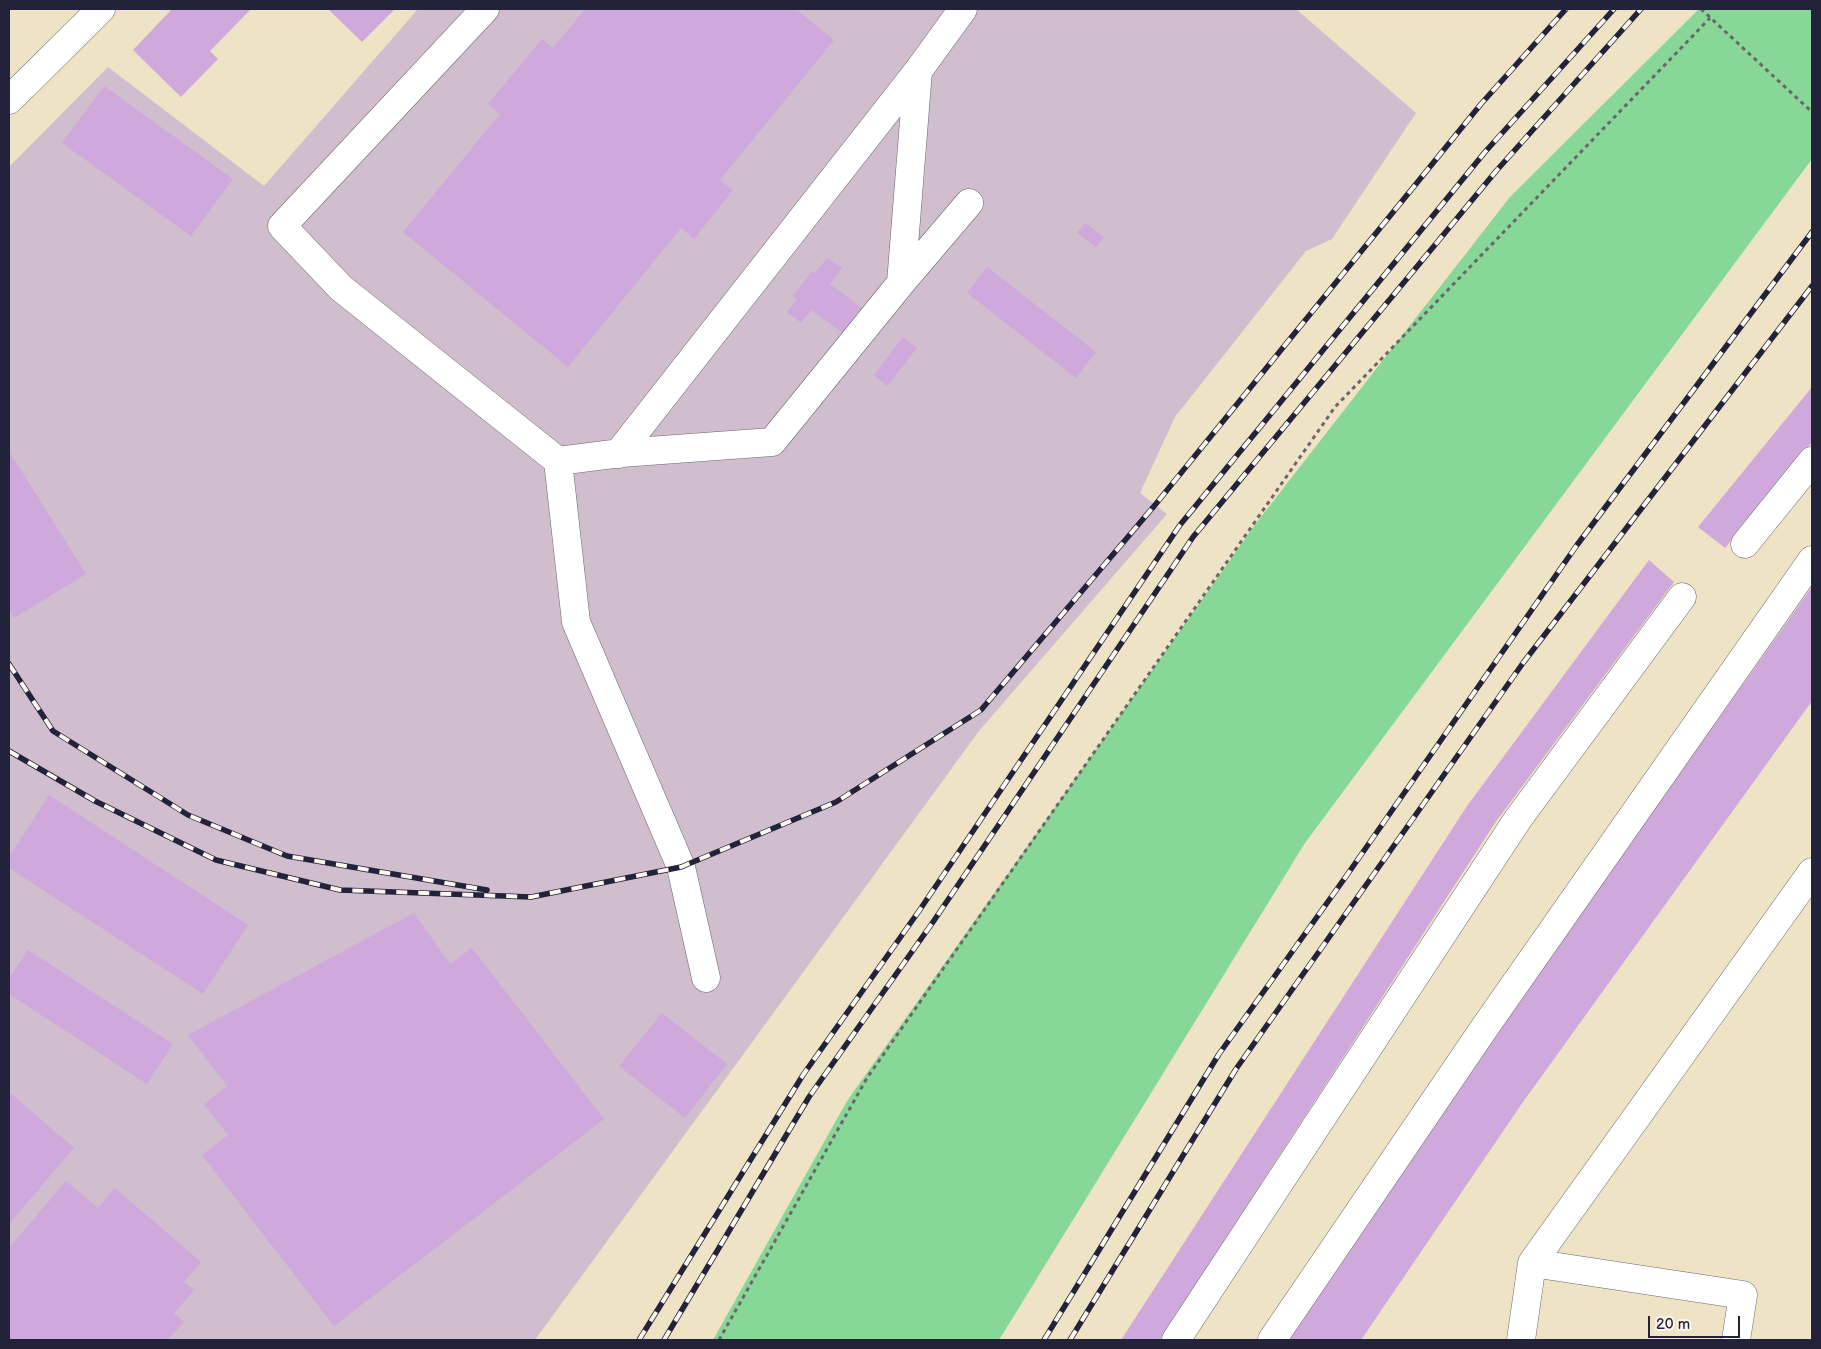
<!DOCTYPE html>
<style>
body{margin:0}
#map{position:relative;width:1821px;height:1349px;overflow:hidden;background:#efe3c5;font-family:"Balsamiq Sans",sans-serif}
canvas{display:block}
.frame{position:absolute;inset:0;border:10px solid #22223b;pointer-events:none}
.scale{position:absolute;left:1648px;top:1316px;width:92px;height:22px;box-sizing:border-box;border:2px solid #22223b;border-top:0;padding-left:6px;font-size:15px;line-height:18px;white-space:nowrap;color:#22223b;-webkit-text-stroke:4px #fbf7ec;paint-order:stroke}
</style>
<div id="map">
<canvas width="1821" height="1349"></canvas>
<div class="frame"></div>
<div class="scale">20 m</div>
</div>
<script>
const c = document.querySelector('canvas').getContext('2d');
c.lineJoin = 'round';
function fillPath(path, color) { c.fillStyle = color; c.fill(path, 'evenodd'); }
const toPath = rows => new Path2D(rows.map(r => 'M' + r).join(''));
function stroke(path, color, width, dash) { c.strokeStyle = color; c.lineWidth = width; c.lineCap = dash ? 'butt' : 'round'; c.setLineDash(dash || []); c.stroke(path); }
fillPath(toPath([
 [418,9,1296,9,1416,113,1332,239,1306,251,1175,417,1140,493,1167,514,979,731,535,1340,9,1340,9,167,108,67,264,186]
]), '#d0bdcd');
fillPath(toPath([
 [1699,9,1812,9,1812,159,1305,843,999,1340,713,1340,847,1101,1257,522,1510,197]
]), '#87d797');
fillPath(toPath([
 [172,9,251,9,210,51,218,59,181,97,133,50],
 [328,9,395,9,362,42],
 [585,9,796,9,834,40,720,180,733,190,694,239,681,228,568,367,403,232,500,114,488,104,542,39,553,48],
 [104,86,233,179,191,236,62,143],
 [1085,223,1104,237,1096,247,1077,233],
 [827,258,842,268,830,284,862,308,843,333,811,310,801,323,787,312,797,299,793,296,812,271,815,273],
 [987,267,1096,352,1076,378,967,293],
 [903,337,917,348,887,386,874,375],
 [1812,387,1812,442,1725,548,1698,527],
 [9,451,86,574,14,618,9,609],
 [1649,560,1674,582,1495,823,1160,1340,1121,1340,1467,806],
 [1812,587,1812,701,1523,1102,1361,1340,1286,1340,1462,1081],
 [49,795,248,925,203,994,9,868,9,857],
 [414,913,450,964,472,948,604,1119,334,1326,202,1155,228,1135,204,1104,227,1086,188,1035],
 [28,950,173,1044,147,1084,9,994,9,979],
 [662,1013,727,1064,685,1118,619,1066],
 [9,1092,74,1148,9,1224],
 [66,1181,98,1208,115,1188,201,1262,184,1282,194,1290,174,1313,184,1322,168,1340,9,1340,9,1248]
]), '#cfa9dc');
const minor = toPath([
 [485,9,282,226,341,288,558,461,621,453,772,442,901,283,918,71],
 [9,100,101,9],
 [901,283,969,203],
 [618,454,918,71,963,9],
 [558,461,576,622,681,867,706,978],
 [1745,544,1812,461],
 [1532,1263,1743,1295,1736,1340],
 [1176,1340,1518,819,1682,597],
 [1272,1340,1485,1027,1812,560],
 [1521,1340,1532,1263,1812,872]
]);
stroke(minor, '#6a666b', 29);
stroke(toPath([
 [1701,9,1812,112],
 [719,1340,867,1078,1335,407,1710,18]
]), '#6a666b', 3, [4, 4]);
stroke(minor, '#fff', 28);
const rail = toPath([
 [9,664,53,731,188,815,287,856,487,890],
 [9,751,95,801,216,860,340,890,531,897,681,867,836,802,981,710,1155,505,1481,104,1566,9],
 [639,1340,803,1075,919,911,1180,525,1485,152,1614,9],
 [664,1340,809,1097,933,922,1193,537,1497,170,1641,9],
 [1044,1340,1219,1054,1347,875,1577,545,1812,232],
 [1070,1340,1236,1069,1523,663,1812,286]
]);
stroke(rail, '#22223b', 5.5);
stroke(rail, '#fbf7ec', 4, [11]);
</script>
